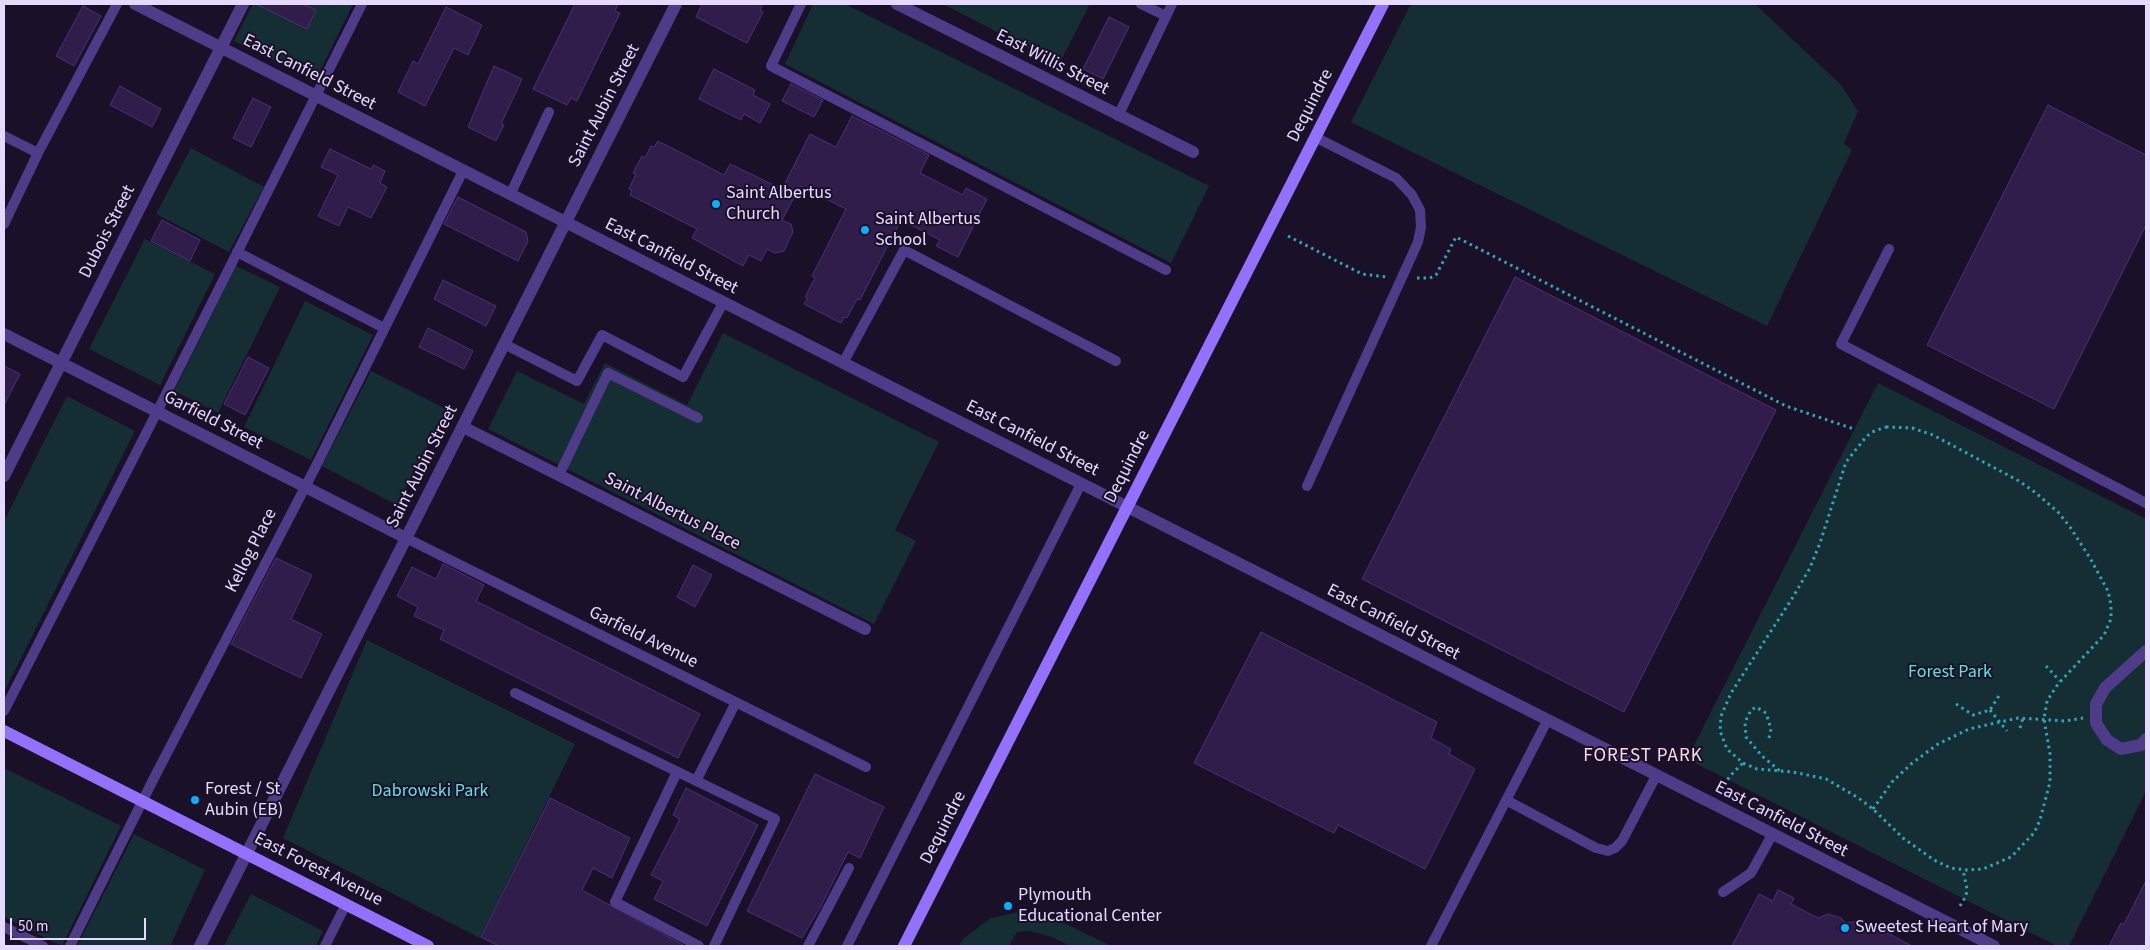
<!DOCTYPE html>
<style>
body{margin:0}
#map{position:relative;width:2150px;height:950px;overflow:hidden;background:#1a1129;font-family:"Source Sans 3",sans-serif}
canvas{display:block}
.frame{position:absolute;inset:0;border:5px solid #e6d9ff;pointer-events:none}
.scale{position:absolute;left:10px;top:918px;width:136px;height:22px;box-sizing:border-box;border:2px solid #e6d9ff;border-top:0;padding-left:6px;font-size:15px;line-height:18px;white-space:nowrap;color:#e6d9ff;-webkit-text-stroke:4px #1a1129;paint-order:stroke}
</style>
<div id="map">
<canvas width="2150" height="950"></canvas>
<div class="frame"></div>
<div class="scale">50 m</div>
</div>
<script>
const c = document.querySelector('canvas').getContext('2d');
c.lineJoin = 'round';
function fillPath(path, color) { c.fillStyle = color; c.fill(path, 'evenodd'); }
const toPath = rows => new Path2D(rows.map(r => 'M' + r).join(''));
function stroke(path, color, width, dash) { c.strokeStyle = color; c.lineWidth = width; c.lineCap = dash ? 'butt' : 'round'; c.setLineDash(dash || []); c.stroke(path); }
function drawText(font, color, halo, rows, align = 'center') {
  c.font = font + ' "Source Sans 3",sans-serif'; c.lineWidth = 4; c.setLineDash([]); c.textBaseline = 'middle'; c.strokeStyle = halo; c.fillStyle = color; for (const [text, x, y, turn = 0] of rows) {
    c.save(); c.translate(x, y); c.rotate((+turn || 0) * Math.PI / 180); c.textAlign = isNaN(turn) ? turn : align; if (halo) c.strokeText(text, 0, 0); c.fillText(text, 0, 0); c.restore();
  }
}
fillPath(toPath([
 [253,4,353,4,315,81,234,41],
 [813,4,845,4,1209,186,1171,263,785,64],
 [943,4,1090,4,1059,64],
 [1411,4,1755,4,1841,85,1858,111,1844,143,1852,150,1767,326,1351,122],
 [191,148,264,187,229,252,156,214],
 [145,239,215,274,160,385,89,349],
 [236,266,280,287,218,413,174,391],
 [305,301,373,335,311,460,244,427],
 [723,333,939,442,895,530,916,541,874,624,488,429,517,371,584,404,605,363,687,405],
 [371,371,446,409,397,505,322,466],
 [1878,383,2146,519,2146,791,2069,946,2057,946,1687,759],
 [67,396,135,431,4,692,4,521],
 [367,640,575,744,480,938,283,838],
 [4,768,121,826,62,946,4,917],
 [134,834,205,870,170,946,77,946],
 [251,894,323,931,316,946,224,946],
 [1023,911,1052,917,1111,946,1070,946,1052,937,1030,931,1017,932,1009,946,959,946,964,938,991,918]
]), '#142e33');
const building = toPath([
 [256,4,303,4,316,10,307,29,256,4],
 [575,4,618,4,615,11,620,13,577,101,571,98,567,105,533,89,575,4],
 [702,4,763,4,760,10,763,12,747,43,696,17,702,4],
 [83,6,101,16,74,66,56,56,83,6],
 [446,7,482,25,468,55,454,48,425,106,398,92,413,61,418,64,446,7],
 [1109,17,1129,27,1103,79,1083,69,1109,17],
 [494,66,522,79,501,124,504,125,496,141,468,127,494,66],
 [714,69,755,90,753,95,770,104,760,123,744,114,741,120,699,99,714,69],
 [791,84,823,100,814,117,782,101,791,84],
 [120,86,161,109,152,127,110,105,120,86],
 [253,98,271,107,251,147,233,138,253,98],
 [2048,105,2146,155,2146,225,2054,409,1927,345,2048,105],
 [852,116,929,155,920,173,963,195,966,188,987,199,958,257,936,246,940,240,901,220,860,300,857,299,847,318,844,317,841,323,804,304,808,298,805,297,815,278,812,276,846,209,800,186,782,220,791,224,793,232,784,251,775,253,767,249,761,261,749,255,743,266,692,238,697,229,630,195,632,190,629,189,636,174,633,173,642,156,645,158,651,146,654,147,658,141,724,175,730,164,782,189,810,134,836,147,852,116],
 [330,149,371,169,373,165,385,171,380,183,387,187,371,218,348,207,339,226,318,216,338,175,321,167,330,149],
 [458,197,526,232,528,241,518,261,444,224,458,197],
 [162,220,200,240,190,261,151,241,162,220],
 [1515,277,1776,410,1624,712,1362,579,1515,277],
 [443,280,496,306,486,326,434,299,443,280],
 [428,328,473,351,464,369,419,347,428,328],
 [248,357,269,368,245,415,224,404,248,357],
 [4,366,20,374,4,405,4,366],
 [276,558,312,575,291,619,322,634,301,678,231,644,276,558],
 [443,564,484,585,476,601,700,714,678,758,440,639,444,630,414,616,418,607,397,596,412,567,436,579,443,564],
 [693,565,712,575,695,607,677,597,693,565],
 [1261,632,1437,722,1431,738,1451,749,1449,754,1475,769,1425,869,1338,825,1334,833,1194,763,1261,632],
 [815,774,884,807,860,858,848,852,820,908,802,938,747,911,815,774],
 [686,788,758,825,707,926,654,899,663,881,651,875,680,819,673,815,686,788],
 [550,798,630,838,612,878,593,868,582,890,685,946,499,946,481,937,550,798],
 [2146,881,2146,940,2143,946,2109,946,2121,923,2124,924,2146,881],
 [1778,890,1794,898,1791,904,1818,918,1828,914,1841,918,1846,923,1863,920,1912,946,1732,946,1759,894,1773,901,1778,890]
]);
fillPath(building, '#301d4a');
stroke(building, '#4c2f76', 1);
stroke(toPath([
 [1288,236,1362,274,1388,277],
 [1417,278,1430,278,1436,275,1456,237,1786,406,1854,429],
 [1886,427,1912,428,1933,435,2019,481,2036,493,2058,512,2070,527,2090,558,2108,591,2111,605,2111,619,2104,635,2058,684,2047,701,2044,719,2050,754,2050,782,2040,820,2034,833,2011,857,1983,869,1967,870,1951,868,1934,860,1903,838,1873,809,1857,797,1826,779,1793,772,1757,769,1743,763,1727,749,1720,731,1721,716,1731,693,1793,597,1810,568,1820,543,1846,462,1866,437,1872,432,1886,427],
 [2046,666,2060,681],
 [1956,704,1973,715,1990,710,2000,694],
 [1990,710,2007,731],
 [2020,728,2023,718],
 [1769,738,1771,729,1766,713,1756,707,1751,710,1745,722,1746,737,1762,756,1780,771],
 [1724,785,1730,776,1743,763],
 [1873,809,1892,782,1911,764,1938,744,1969,729,2018,718,2065,721,2083,718],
 [1960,906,1966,896,1967,889,1963,870]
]), '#31a5ba', 3, [2.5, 4]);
stroke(toPath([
 [801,4,771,66,1166,270],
 [1141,4,1166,16],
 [1118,116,1172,4],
 [4,136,38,153],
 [510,195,549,112],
 [4,224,38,153,117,4],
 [1889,249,1841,344,2146,503],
 [237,252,384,328],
 [504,344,577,381,602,335,683,377,723,303],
 [843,363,904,250,1116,361],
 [559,475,608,373,698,418],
 [1307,486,1418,242,1421,227,1420,210,1412,195,1396,178,1315,137],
 [406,538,866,767],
 [515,693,775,819,714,946],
 [4,711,157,412,362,4],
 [677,772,615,902,699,946],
 [696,781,736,702],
 [1506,800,1596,848,1608,851,1615,848,1622,841,1656,776],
 [1723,892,1751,873,1772,835],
 [4,927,43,946],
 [70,946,154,778,315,468,463,171],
 [325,946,346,904],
 [808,946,849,868],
 [847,946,1081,484],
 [1431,946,1547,721]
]), '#4f3c88', 10);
stroke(toPath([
 [135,4,1994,946],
 [897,4,1193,152],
 [4,334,406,538],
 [463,427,865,629],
 [4,476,243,4],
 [2146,651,2105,688,2096,704,2096,723,2107,740,2121,749,2141,745,2146,739],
 [200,946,676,4]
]), '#4f3c88', 12);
stroke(toPath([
 [4,731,428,946],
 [904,946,1383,4]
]), '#9371fe', 12);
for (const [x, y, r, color] of [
 [716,204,5,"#07affd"],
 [865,230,5,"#07affd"],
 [195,800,5,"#07affd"],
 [1008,906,5,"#07affd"],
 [1845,928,5,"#07affd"]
]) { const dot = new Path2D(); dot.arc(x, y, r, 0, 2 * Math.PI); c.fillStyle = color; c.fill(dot); stroke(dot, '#1a1129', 2); }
drawText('18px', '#e6d9ff', '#1a1129', [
 ["East Willis Street",1052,63,27],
 ["East Canfield Street",309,73,27],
 ["Saint Aubin Street",605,106,-63],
 ["Dequindre",1311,106,-63],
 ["Dubois Street",108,232,-63],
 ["East Canfield Street",671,257,27],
 ["Garfield Street",213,421,27],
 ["East Canfield Street",1032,439,27],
 ["Saint Aubin Street",423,467,-63],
 ["Dequindre",1128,467,-63],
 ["Saint Albertus Place",672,512,27],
 ["Kellog Place",252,551,-63],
 ["East Canfield Street",1393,623,27],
 ["Garfield Avenue",643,638,26],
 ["East Canfield Street",1781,820,27],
 ["Dequindre",944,828,-63],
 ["East Forest Avenue",318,870,27]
]);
drawText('18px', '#e6d9ff', '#1a1129', [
 ["Saint Albertus",726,194],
 ["Church",726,215],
 ["Saint Albertus",875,220],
 ["School",875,241],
 ["Forest / St",205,790],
 ["Aubin (EB)",205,811],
 ["Plymouth",1018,896],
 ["Educational Center",1018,917],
 ["Sweetest Heart of Mary",1855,928]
], 'left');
drawText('18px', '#64e0db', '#1a1129', [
 ["Forest Park",1950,673],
 ["Dabrowski Park",430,792]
]);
c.letterSpacing = '1px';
drawText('19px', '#ffdbea', '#1a1129', [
 ["FOREST PARK",1643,757]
]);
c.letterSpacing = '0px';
</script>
